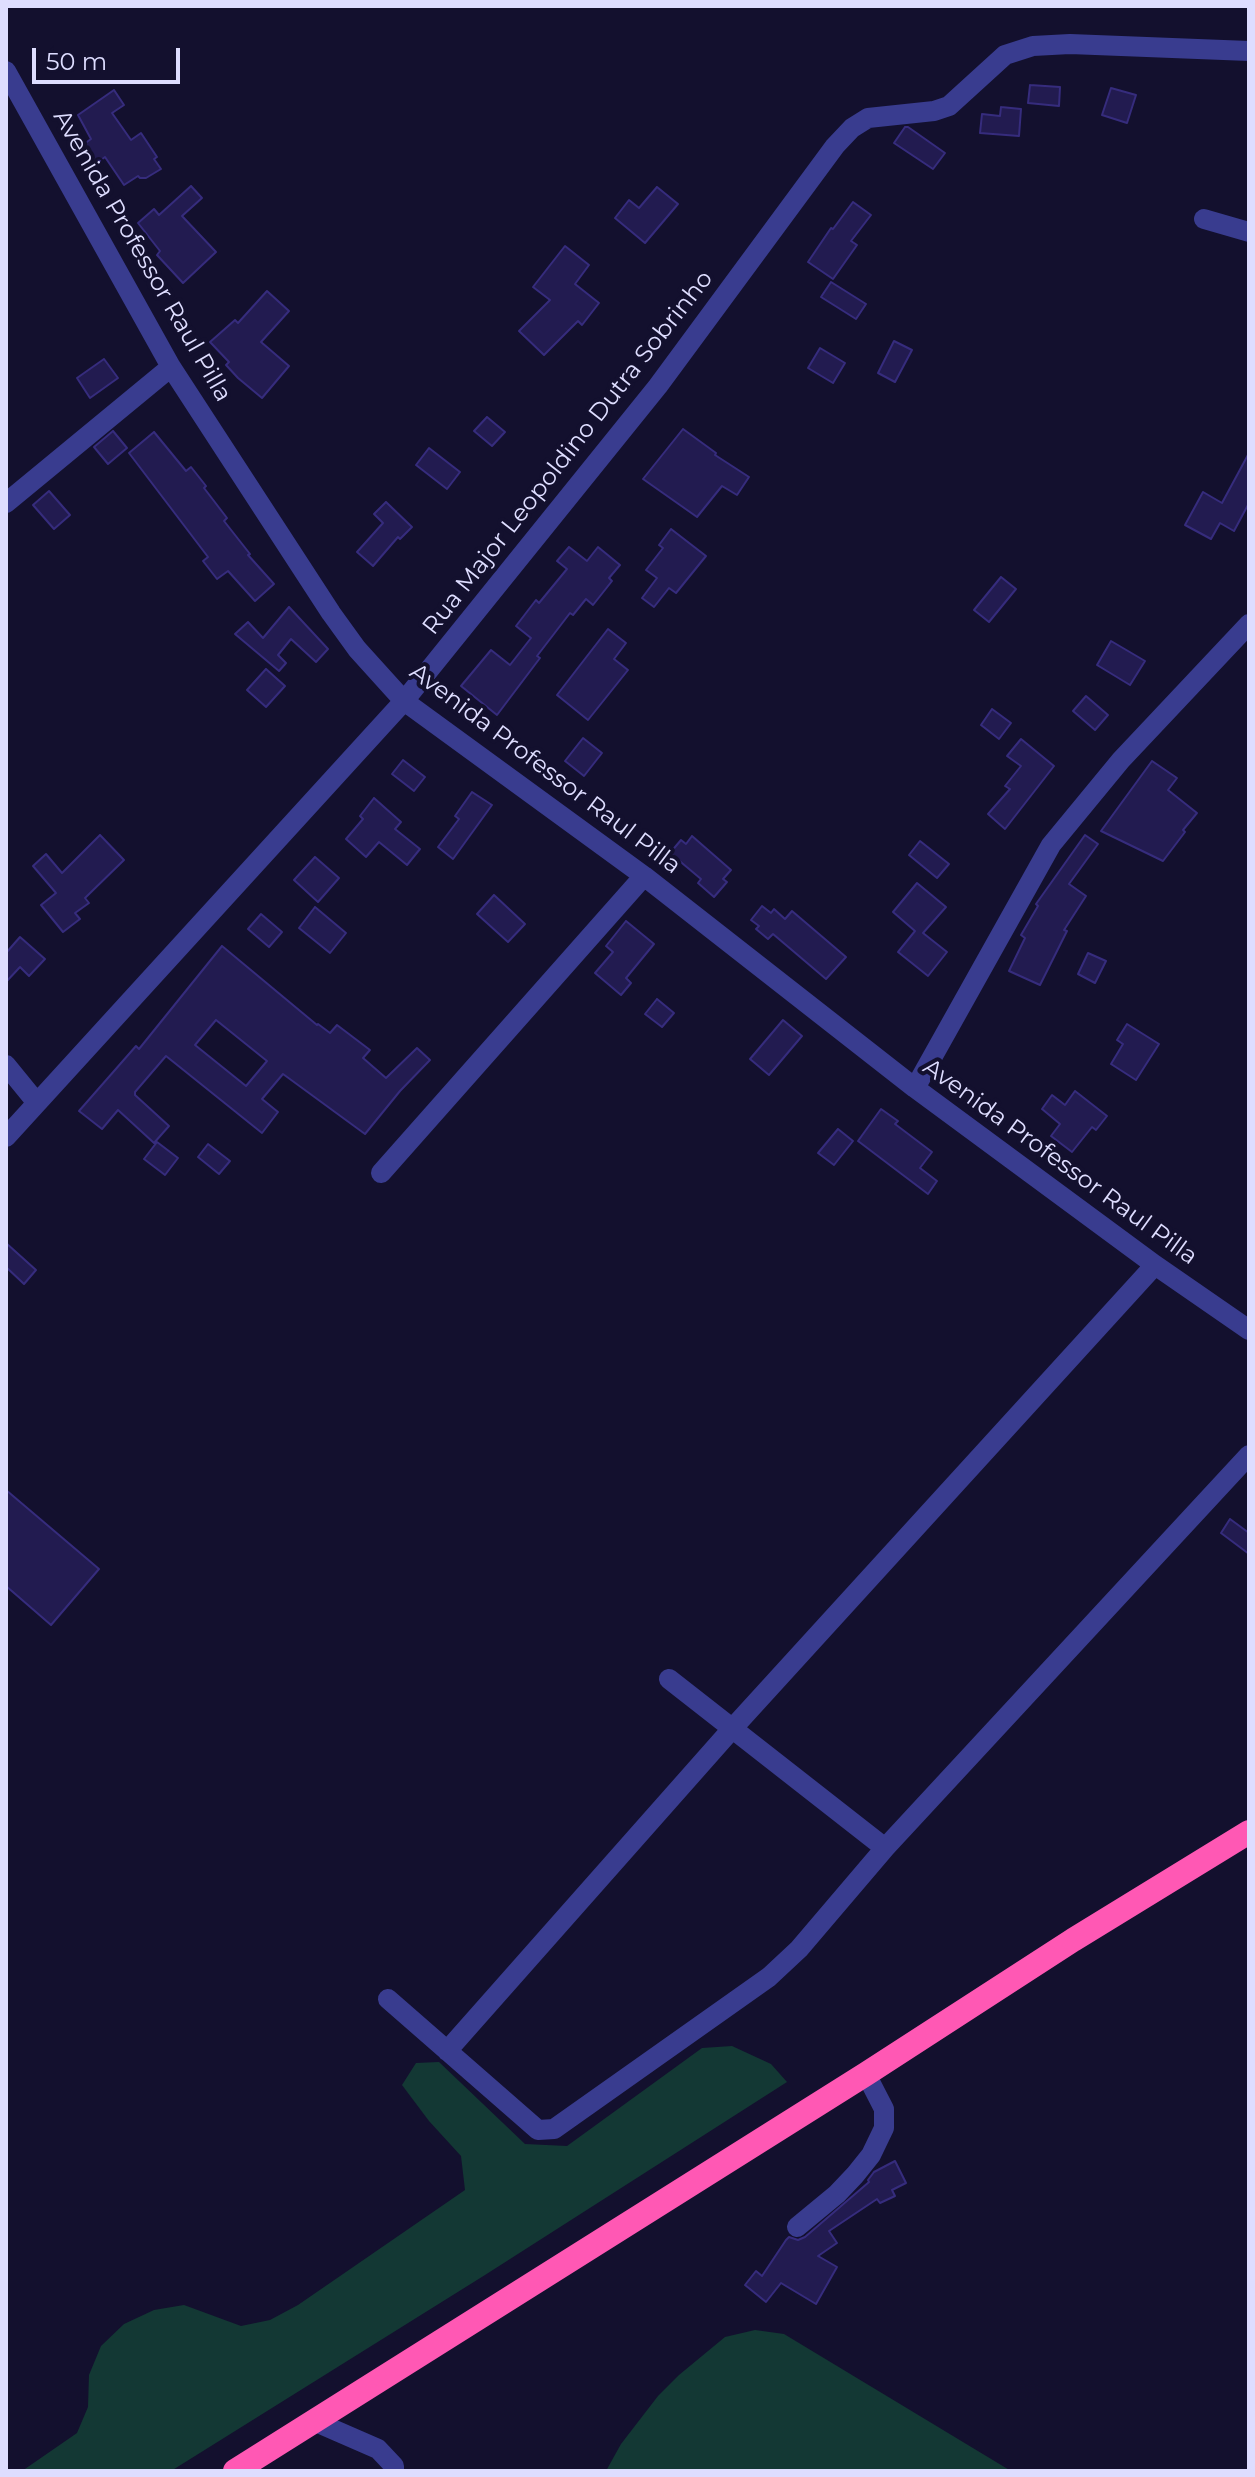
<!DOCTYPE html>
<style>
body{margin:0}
#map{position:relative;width:1255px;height:2477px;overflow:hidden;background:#13102e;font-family:Montserrat,sans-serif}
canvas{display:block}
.frame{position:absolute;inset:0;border:8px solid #deddff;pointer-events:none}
.scale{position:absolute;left:32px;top:48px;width:148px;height:36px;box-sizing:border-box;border:4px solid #deddff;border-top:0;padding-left:10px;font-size:24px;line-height:28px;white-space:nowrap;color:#deddff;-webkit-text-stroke:6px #13102e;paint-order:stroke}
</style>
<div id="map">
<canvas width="1255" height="2477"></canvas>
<div class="frame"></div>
<div class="scale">50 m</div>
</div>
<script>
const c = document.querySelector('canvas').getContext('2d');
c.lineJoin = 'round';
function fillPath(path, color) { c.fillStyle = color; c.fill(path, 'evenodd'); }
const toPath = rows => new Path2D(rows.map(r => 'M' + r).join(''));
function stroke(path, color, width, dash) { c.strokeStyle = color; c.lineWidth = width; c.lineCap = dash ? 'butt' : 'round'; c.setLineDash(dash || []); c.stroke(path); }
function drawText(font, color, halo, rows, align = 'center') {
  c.font = font + ' Montserrat,sans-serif'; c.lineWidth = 8; c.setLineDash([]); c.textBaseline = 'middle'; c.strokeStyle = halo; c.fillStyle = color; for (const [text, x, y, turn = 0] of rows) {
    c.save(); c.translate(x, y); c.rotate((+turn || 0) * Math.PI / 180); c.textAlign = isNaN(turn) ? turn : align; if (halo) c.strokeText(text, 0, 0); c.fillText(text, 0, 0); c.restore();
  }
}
fillPath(toPath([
 [732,2046,771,2064,787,2082,485,2275,171,2471,22,2471,77,2433,88,2407,89,2375,101,2346,124,2324,154,2310,184,2305,241,2326,270,2320,298,2305,465,2190,461,2156,429,2121,402,2085,416,2063,439,2062,525,2144,567,2146,702,2048],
 [755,2330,784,2334,1011,2471,606,2471,621,2444,658,2396,679,2375,725,2337]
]), '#133834');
const building = toPath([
 [1030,85,1060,87,1059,106,1028,103,1030,85],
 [1111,88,1136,95,1127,123,1102,115,1111,88],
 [114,90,124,105,112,113,131,140,141,133,157,157,154,159,161,169,146,178,140,178,138,176,124,185,105,157,97,163,84,144,91,139,78,115,114,90],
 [1001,107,1021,109,1019,136,980,133,982,114,1000,116,1001,107],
 [905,127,908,127,945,153,933,169,894,143,905,127],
 [191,186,202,198,182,216,216,252,183,283,157,255,160,251,138,223,154,209,159,215,191,186],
 [657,187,678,204,645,243,615,218,629,200,639,208,657,187],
 [853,202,871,215,851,241,857,245,833,279,808,262,831,228,833,229,853,202],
 [565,246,589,265,575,284,599,303,582,325,578,321,544,355,519,331,550,300,533,287,565,246],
 [831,282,866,304,856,319,821,297,831,282],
 [267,291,289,311,261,342,289,366,262,398,238,378,226,365,229,362,210,342,235,320,238,323,267,291],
 [894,341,912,350,895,382,878,373,894,341],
 [820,348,845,363,833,383,808,368,820,348],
 [104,359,118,378,90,398,77,378,104,359],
 [487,417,505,432,492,446,474,431,487,417],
 [683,429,716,453,715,455,749,477,737,495,722,486,697,517,643,479,683,429],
 [113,431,127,448,108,464,94,447,113,431],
 [154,432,186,471,191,467,206,486,204,488,227,518,224,521,250,554,248,555,274,584,255,601,228,571,217,579,203,561,208,557,129,453,154,432],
 [429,448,460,472,447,489,416,465,429,448],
 [1249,453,1249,503,1234,531,1220,523,1211,539,1185,525,1203,492,1222,503,1249,453],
 [49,491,70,515,54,529,33,505,49,491],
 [386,502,412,527,400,539,398,537,373,566,357,552,383,523,374,514,386,502],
 [671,529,706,556,676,593,669,588,654,607,642,598,657,578,646,570,663,548,659,545,671,529],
 [569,547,587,561,598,547,620,565,609,578,612,581,593,605,586,599,573,615,570,613,537,656,540,658,497,715,461,686,491,650,510,665,531,638,516,626,536,600,539,603,567,569,557,561,569,547],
 [1001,577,1016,589,989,622,974,610,1001,577],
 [289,607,328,649,316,662,291,639,278,655,286,663,279,671,235,634,248,622,263,638,289,607],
 [608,629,626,643,614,659,628,670,588,720,557,695,608,629],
 [1111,641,1145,661,1130,685,1097,665,1111,641],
 [266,669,285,686,266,707,247,690,266,669],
 [1086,696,1108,715,1095,730,1073,711,1086,696],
 [992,709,1011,723,999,739,981,725,992,709],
 [583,738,602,753,584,776,565,761,583,738],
 [1021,739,1054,766,1005,829,988,814,1010,789,1005,786,1021,766,1007,756,1021,739],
 [403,760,425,777,414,791,392,774,403,760],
 [1152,761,1177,778,1168,790,1197,813,1183,830,1185,832,1163,861,1101,831,1152,761],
 [472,792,492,805,453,859,438,847,459,819,455,816,472,792],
 [374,798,401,822,395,829,420,849,407,865,379,842,366,857,346,839,363,819,360,816,374,798],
 [100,835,124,860,85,898,89,903,75,913,80,919,63,932,41,905,56,893,33,866,46,854,62,873,100,835],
 [1085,835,1098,844,1069,884,1086,896,1064,930,1067,931,1040,985,1009,971,1025,938,1021,935,1038,906,1036,904,1085,835],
 [692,836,731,870,723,879,727,882,714,897,698,883,701,879,670,853,681,840,686,844,692,836],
 [920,841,949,864,937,878,909,855,920,841],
 [315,857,339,878,318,902,294,880,315,857],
 [917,883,946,907,923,933,947,952,928,976,898,952,915,931,893,912,917,883],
 [494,895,525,924,508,942,477,914,494,895],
 [762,906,771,913,774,909,785,919,792,911,846,957,826,979,773,934,768,939,756,929,759,926,751,920,762,906],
 [315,907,346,933,330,953,299,928,315,907],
 [261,914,282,932,269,947,248,929,261,914],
 [626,921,654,944,626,978,631,983,621,995,595,973,613,952,606,946,626,921],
 [20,937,45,959,29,976,20,967,6,982,6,953,20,937],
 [222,946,317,1025,318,1024,330,1033,337,1025,370,1050,363,1058,386,1078,417,1048,430,1060,400,1091,365,1134,283,1074,262,1099,278,1112,262,1133,166,1056,135,1092,135,1095,169,1126,154,1143,118,1110,102,1129,79,1111,136,1046,139,1049,222,946],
 [216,1020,267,1061,246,1086,195,1045,216,1020],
 [1088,953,1106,961,1095,983,1078,974,1088,953],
 [657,999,674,1013,662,1027,645,1014,657,999],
 [783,1020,802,1036,769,1075,750,1059,783,1020],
 [1127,1024,1159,1044,1136,1080,1111,1064,1123,1044,1117,1040,1127,1024],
 [1075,1091,1107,1116,1096,1130,1092,1127,1072,1152,1051,1136,1060,1124,1042,1109,1052,1095,1065,1105,1075,1091],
 [881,1109,898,1121,895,1124,932,1152,920,1168,937,1181,928,1194,858,1141,881,1109],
 [838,1129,853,1141,834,1165,818,1153,838,1129],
 [157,1142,178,1158,165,1175,144,1159,157,1142],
 [208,1144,230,1161,219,1174,198,1157,208,1144],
 [6,1243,36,1270,24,1284,6,1267,6,1243],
 [6,1490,99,1569,51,1625,6,1586,6,1490],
 [1230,1519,1249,1533,1249,1554,1221,1533,1230,1519],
 [895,2161,906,2183,892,2190,895,2196,880,2203,877,2199,829,2231,837,2243,818,2256,837,2267,816,2304,781,2283,766,2302,745,2285,756,2271,762,2276,786,2240,789,2237,798,2240,805,2237,869,2182,868,2180,874,2172,895,2161]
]);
fillPath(building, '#221b50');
stroke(building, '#362c7d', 2);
stroke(toPath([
 [6,71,171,367,331,613,357,649,404,701,644,876,915,1088,1155,1265,1249,1330],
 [1204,219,1249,232],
 [6,503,171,367],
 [6,1065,37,1103],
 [915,1088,1051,845,1121,760,1249,624],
 [6,1137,404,701,658,386,835,146,852,128,868,118,934,111,949,106,1005,55,1033,46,1070,44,1249,51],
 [381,1173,644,876],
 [669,1679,885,1848],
 [388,1999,538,2130,554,2129,769,1977,799,1949,885,1848,1249,1455],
 [447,2051,731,1730,1155,1265],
 [797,2227,837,2194,855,2175,871,2155,884,2128,884,2109,866,2074],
 [316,2422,378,2449,394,2466,394,2471]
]), '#393c8f', 20);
stroke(toPath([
 [235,2471,866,2074,1073,1940,1249,1832]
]), '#ff58b4', 24);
drawText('24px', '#deddff', '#13102e', [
 ["Avenida Professor Raul Pilla",142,256,60],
 ["Rua Major Leopoldino Dutra Sobrinho",568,453,-52],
 ["Avenida Professor Raul Pilla",545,769,37],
 ["Avenida Professor Raul Pilla",1060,1162,36]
]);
</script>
